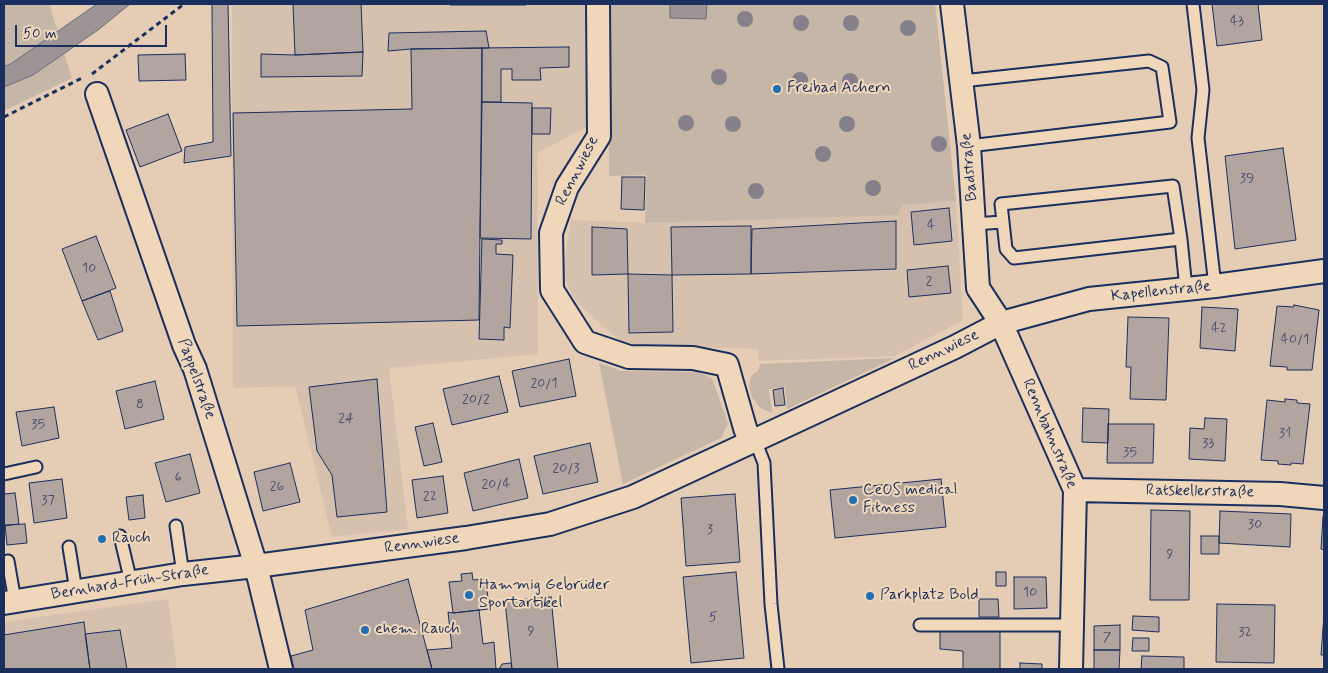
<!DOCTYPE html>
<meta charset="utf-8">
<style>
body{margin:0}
#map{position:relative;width:1328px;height:673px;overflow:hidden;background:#e4cdb4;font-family:Mynerve,sans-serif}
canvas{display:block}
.frame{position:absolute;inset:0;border:5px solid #1b2f5e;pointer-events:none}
.scale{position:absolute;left:15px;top:25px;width:152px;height:22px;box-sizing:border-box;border:2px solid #1b2f5e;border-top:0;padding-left:6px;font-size:15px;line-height:18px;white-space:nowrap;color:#1b2f5e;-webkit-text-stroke:4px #f1d7b9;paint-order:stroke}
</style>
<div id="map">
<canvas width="1328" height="673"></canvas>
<div class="frame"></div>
<div class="scale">50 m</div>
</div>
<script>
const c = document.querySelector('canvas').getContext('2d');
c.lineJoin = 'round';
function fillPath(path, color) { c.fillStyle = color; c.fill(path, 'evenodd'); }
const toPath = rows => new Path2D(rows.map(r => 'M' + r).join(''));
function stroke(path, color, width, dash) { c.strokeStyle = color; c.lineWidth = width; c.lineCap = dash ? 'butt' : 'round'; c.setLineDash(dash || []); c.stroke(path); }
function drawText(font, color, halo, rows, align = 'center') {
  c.font = font + ' Mynerve,sans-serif'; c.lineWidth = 4; c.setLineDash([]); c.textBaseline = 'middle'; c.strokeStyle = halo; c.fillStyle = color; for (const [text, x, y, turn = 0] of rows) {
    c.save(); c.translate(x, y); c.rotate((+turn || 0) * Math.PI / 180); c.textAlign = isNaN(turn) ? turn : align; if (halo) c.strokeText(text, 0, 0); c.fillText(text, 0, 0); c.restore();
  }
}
fillPath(toPath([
 [232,4,585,4,588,126,537,153,538,354,389,368,408,529,332,537,295,386,233,388],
 [956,201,963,320,895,356,759,361,757,349,625,344,607,330,573,298,563,273,571,220,645,223],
 [168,599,177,669,4,669,4,622]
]), '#d5c1ae');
fillPath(toPath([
 [4,4,49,4,58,32,12,63,4,67],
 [609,4,935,4,956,201,902,205,898,215,645,223,646,175,609,176],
 [64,53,72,78,4,111,4,87,33,75],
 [895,358,787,409,785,387,769,389,772,413,760,408,752,397,749,386,751,376,758,371,760,364],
 [599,363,622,371,697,372,712,378,728,424,721,438,623,484]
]), '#c6b6a7');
const water = toPath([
 [97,4,130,4,98,30,33,75,4,87,4,67,12,63,97,4],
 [670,4,707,4,706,19,670,18,670,4]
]);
fillPath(water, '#9d9595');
stroke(water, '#696c7f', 1);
const building = toPath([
 [212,4,228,4,231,156,184,163,185,147,213,142,212,4],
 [293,4,361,4,363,52,295,55,293,4],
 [450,4,526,4,526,5,450,5,450,4],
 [1212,4,1258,4,1262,40,1217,46,1212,4],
 [486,31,489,48,411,49,388,51,389,33,486,31],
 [569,47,569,67,540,68,541,80,512,80,512,69,501,69,501,102,482,102,482,48,569,47],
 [482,48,479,320,237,326,233,113,412,109,411,49,482,48],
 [363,52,362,76,261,77,261,54,295,55,363,52],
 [185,54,186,80,139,81,138,55,185,54],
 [482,102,532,103,531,239,480,238,482,102],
 [532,108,551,108,550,134,532,134,532,108],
 [168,114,182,151,140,167,126,130,168,114],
 [1283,148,1296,240,1235,249,1225,156,1283,148],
 [622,177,645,177,644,210,621,209,622,177],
 [949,208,952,241,914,245,911,212,949,208],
 [896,221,896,269,751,274,752,229,896,221],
 [751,226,751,274,672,275,671,227,751,226],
 [592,227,627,229,628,274,592,275,592,227],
 [96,236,116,288,82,301,62,249,96,236],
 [482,239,502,240,502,244,496,244,496,254,513,255,510,328,504,327,504,340,479,339,482,239],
 [948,266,951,293,909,297,907,270,948,266],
 [628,274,672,275,673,332,629,333,628,274],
 [110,291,123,331,98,340,82,301,110,291],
 [1294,305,1319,310,1312,370,1287,370,1287,367,1270,366,1277,306,1294,307,1294,305],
 [1202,307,1238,309,1235,351,1200,348,1202,307],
 [1128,317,1169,318,1166,400,1130,399,1131,367,1126,367,1128,317],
 [569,359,576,396,520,407,512,371,569,359],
 [499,376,508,412,452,425,443,389,499,376],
 [377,379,387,512,337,517,332,475,317,451,309,387,377,379],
 [155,381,164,419,125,429,116,391,155,381],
 [783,388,785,405,775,406,773,390,783,388],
 [1285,399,1297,400,1297,403,1310,404,1303,464,1291,463,1291,465,1278,464,1278,461,1261,460,1267,400,1285,402,1285,399],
 [54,407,59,438,22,446,16,412,54,407],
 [1083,408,1109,409,1108,443,1082,442,1083,408],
 [1205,418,1227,419,1225,461,1189,459,1190,428,1204,429,1205,418],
 [433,423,442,462,424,466,415,427,433,423],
 [1108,424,1154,424,1153,463,1107,463,1108,424],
 [590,443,598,482,543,494,534,456,590,443],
 [190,454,200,493,166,502,155,463,190,454],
 [519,459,528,498,473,511,464,473,519,459],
 [290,463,300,502,263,511,254,472,290,463],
 [443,476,448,513,417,518,412,480,443,476],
 [62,479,67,518,34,523,29,483,62,479],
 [941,479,946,527,835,538,830,490,941,479],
 [15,493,19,524,4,526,4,494,15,493],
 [735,494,740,562,686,566,681,498,735,494],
 [143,495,145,518,129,520,126,497,143,495],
 [1151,510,1190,511,1189,600,1150,600,1151,510],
 [1220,511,1291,514,1290,547,1219,543,1220,511],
 [1323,517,1324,517,1324,550,1321,549,1323,517],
 [25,524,27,543,7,545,5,525,25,524],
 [1201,536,1219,536,1219,554,1201,554,1201,536],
 [736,572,744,658,691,663,683,577,736,572],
 [996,572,1006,572,1006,586,996,586,996,572],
 [472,573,473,580,486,579,489,609,453,613,449,582,462,581,461,574,472,573],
 [1014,577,1046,577,1047,608,1014,609,1014,577],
 [408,579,432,669,294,669,291,656,313,650,305,610,408,579],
 [551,597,558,669,512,669,505,601,551,597],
 [979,599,998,599,999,617,979,617,979,599],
 [1217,604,1275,605,1274,663,1216,662,1217,604],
 [479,610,483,644,494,642,496,669,432,669,427,650,452,648,448,612,453,613,479,610],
 [1324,615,1324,655,1321,655,1324,615],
 [1133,616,1159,617,1159,632,1132,630,1133,616],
 [84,622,90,669,4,669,4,635,84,622],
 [1120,625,1120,650,1094,650,1094,626,1120,625],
 [120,630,127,669,90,669,85,634,120,630],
 [940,630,1000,631,1000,669,963,669,963,651,940,649,940,630],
 [1133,638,1149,638,1149,651,1132,651,1133,638],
 [1094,650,1120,650,1119,669,1094,669,1094,650],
 [1142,656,1184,657,1184,669,1141,669,1142,656],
 [511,663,512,669,499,669,502,664,511,663],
 [1020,663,1042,664,1042,669,1020,669,1020,663]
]);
fillPath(building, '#b2a59f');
stroke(building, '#1b2f5e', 1);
const service = toPath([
 [1193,4,1203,90,1198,138,1215,286],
 [962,81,1149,61,1162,67,1170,122,969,146],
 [974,224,1002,222],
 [1181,239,1014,258,1006,249,1001,204,1173,186,1181,239,1186,289],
 [755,440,764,463,771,604,778,669],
 [4,474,36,467],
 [176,526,183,574],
 [120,536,131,582],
 [69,547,76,591],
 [8,561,15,601],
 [920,625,1071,625]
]);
const minor = toPath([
 [598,4,599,136,567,187,551,233,552,290,585,342,629,357,693,358,727,365,745,428,750,442],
 [952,4,969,146,978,288,1001,323,1075,490,1071,669],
 [97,94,184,345,195,369,256,566,281,669],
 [1075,490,1280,494,1324,498],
 [4,603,183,574,256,566,466,538,550,524,633,497,955,347,1001,323,1089,299,1215,286,1324,271]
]);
stroke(service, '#1b2f5e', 15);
stroke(minor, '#1b2f5e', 26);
stroke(toPath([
 [92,74,184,4],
 [4,117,82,78]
]), '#1b2f5e', 3, [5, 4]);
stroke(service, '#f1d7b9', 11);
stroke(minor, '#f1d7b9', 22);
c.fillStyle = '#84818b';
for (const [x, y] of [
 [745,19],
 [801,23],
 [851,23],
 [908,28],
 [719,77],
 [800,80],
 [850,81],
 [686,123],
 [733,124],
 [847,124],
 [939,144],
 [823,154],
 [873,188],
 [756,191]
]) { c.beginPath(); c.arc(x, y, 8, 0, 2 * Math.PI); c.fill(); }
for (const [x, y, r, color] of [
 [777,89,5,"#1f6fb2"],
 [853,500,5,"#1f6fb2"],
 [102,539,5,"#1f6fb2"],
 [469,595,5,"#1f6fb2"],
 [870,596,5,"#1f6fb2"],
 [365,630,5,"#1f6fb2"]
]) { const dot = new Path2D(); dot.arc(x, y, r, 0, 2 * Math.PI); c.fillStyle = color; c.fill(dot); stroke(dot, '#f1d7b9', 2); }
drawText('14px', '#414c6e', null, [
 ["43",1237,22],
 ["39",1247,179],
 ["4",931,226],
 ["10",89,269],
 ["2",929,282],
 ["42",1219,329],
 ["40/1",1295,340],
 ["20/1",544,384],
 ["20/2",476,400],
 ["8",140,405],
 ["24",346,419],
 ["35",38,425],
 ["31",1285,434],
 ["33",1208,444],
 ["35",1130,453],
 ["20/3",566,469],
 ["6",178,478],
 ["20/4",496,485],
 ["26",277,487],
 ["22",430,497],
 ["37",48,501],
 ["30",1255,525],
 ["3",710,530],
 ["9",1170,555],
 ["10",1030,593],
 ["5",713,618],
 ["9",531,632],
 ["32",1245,633],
 ["7",1107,638]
]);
drawText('16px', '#1b2f5e', '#f1d7b9', [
 ["Freibad Achern",787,89],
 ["CeOS medical",863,491],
 ["Fitness",863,509],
 ["Rauch",112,539],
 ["Hammig Gebrüder",479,586],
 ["Sportartikel",479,604],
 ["Parkplatz Bold",880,596],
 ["ehem. Rauch",375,630]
], 'left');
drawText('16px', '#1b2f5e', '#f1d7b9', [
 ["Badstraße",970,167,-95],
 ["Rennwiese",578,171,-63],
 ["Kapellenstraße",1161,292,-6],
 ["Rennwiese",944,351,-26],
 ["Pappelstraße",196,379,70],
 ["Rennbahnstraße",1049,434,67],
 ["Ratskellerstraße",1200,492,1],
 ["Rennwiese",422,544,-8],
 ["Bernhard-Früh-Straße",130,583,-9]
]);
</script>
